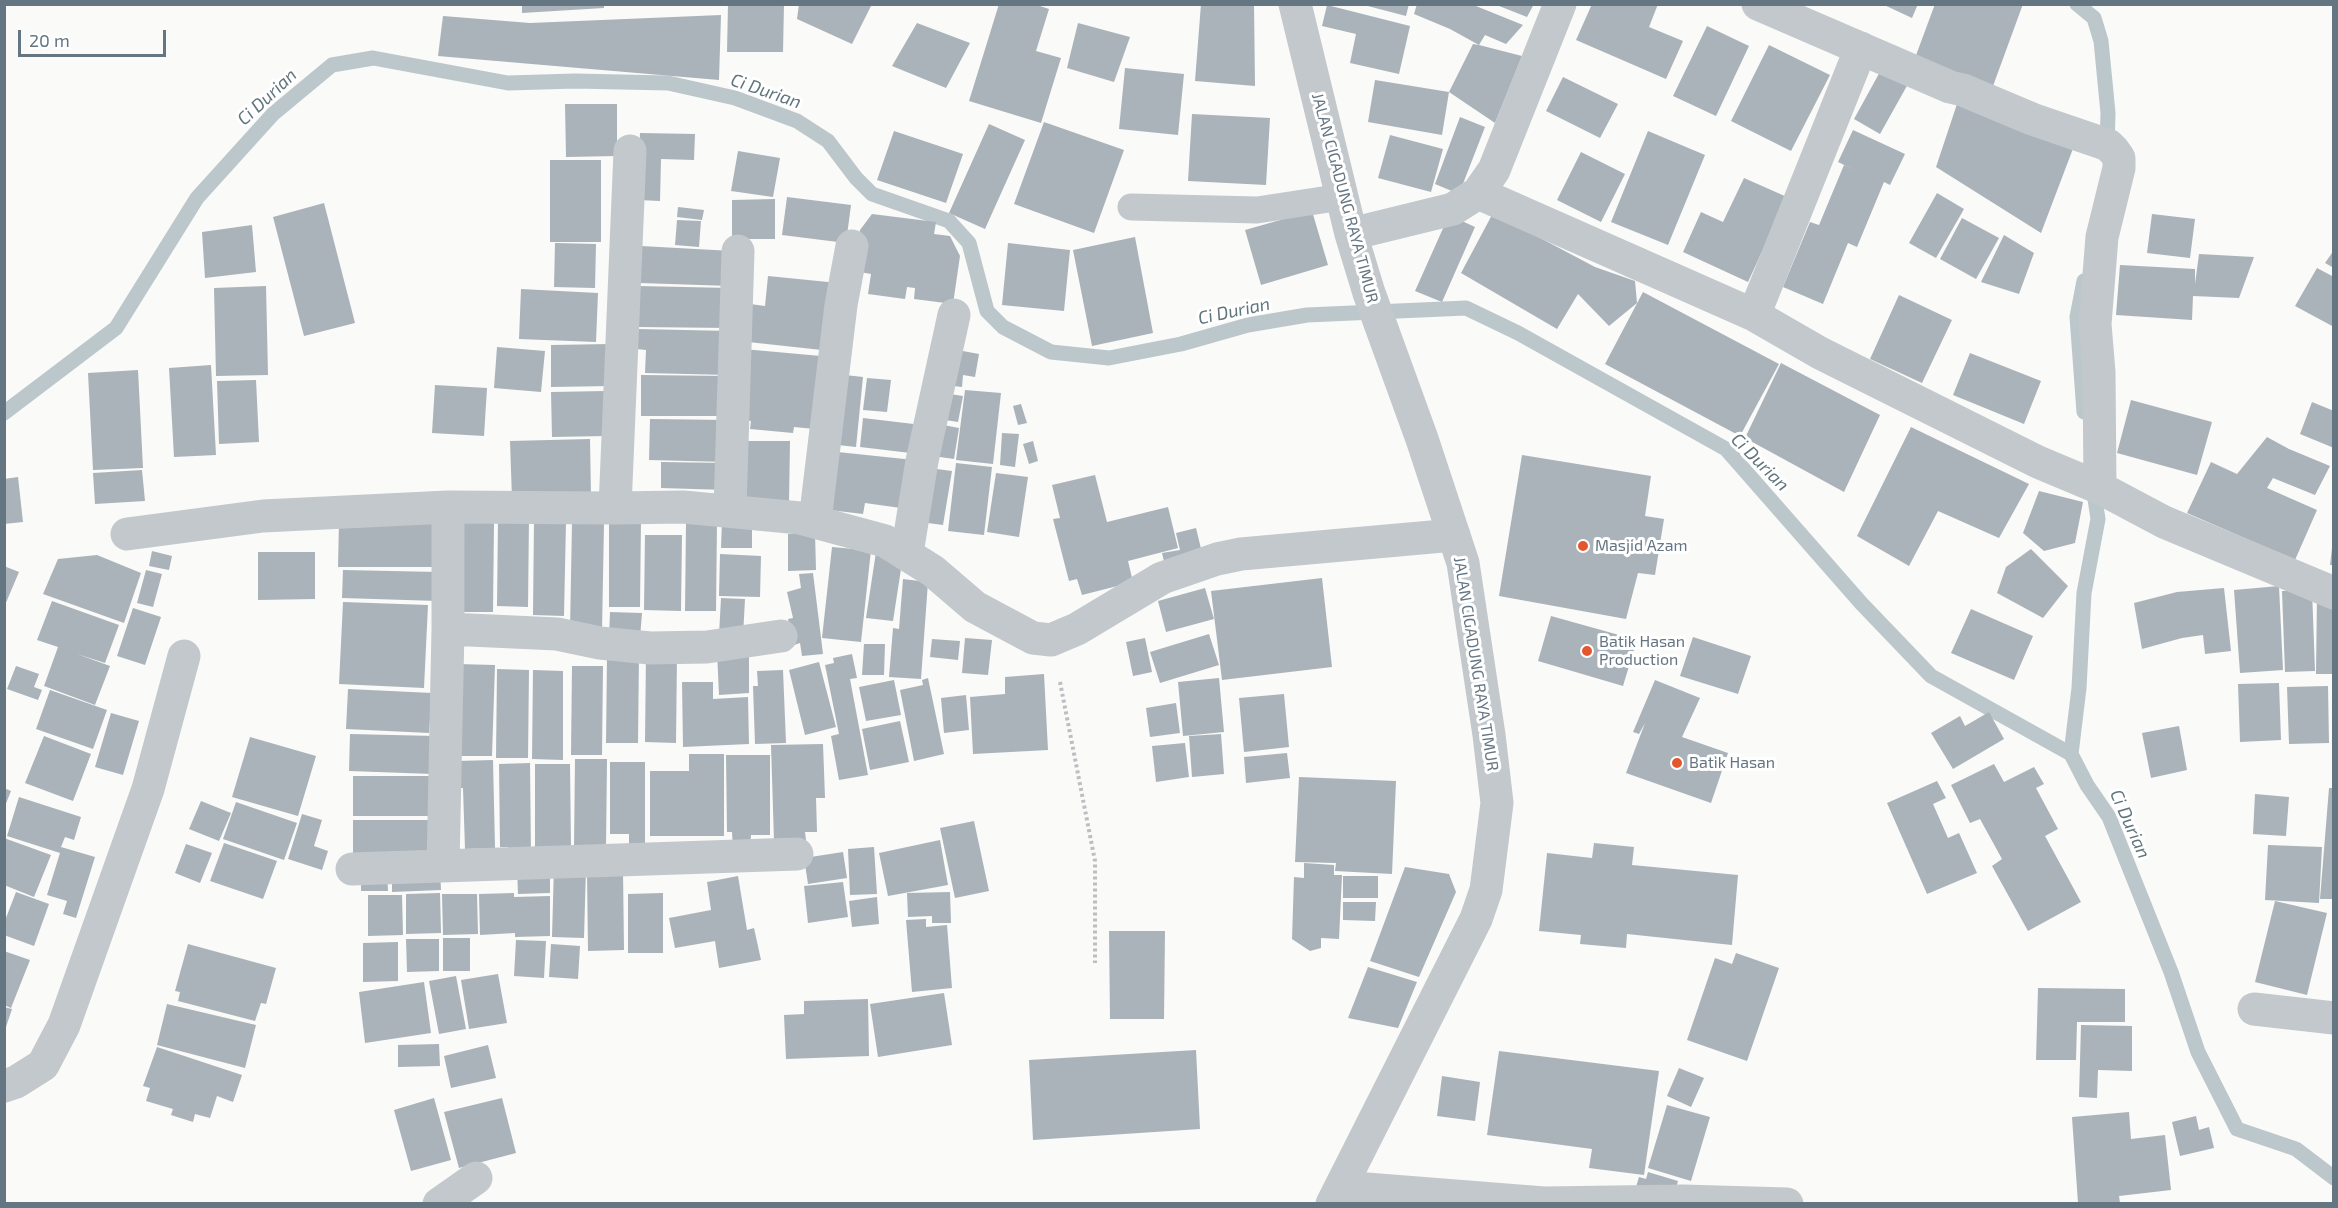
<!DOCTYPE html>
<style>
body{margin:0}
#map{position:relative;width:2338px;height:1208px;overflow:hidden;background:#fafaf8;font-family:"Exo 2",sans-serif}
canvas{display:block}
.frame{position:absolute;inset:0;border:6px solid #657683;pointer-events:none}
.scale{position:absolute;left:18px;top:30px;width:148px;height:27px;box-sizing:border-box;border:3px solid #657683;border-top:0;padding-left:8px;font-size:18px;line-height:21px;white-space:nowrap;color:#657683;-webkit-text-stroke:4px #fff;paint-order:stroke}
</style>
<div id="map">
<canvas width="2338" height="1208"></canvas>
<div class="frame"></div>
<div class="scale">20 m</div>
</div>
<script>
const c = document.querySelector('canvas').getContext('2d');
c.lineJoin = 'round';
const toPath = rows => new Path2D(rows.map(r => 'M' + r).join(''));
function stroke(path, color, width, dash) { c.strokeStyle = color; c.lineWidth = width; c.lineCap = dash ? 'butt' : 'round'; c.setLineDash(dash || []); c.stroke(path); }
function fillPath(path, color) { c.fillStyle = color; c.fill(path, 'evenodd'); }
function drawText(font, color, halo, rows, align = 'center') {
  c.font = font + ' "Exo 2",sans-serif'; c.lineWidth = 6; c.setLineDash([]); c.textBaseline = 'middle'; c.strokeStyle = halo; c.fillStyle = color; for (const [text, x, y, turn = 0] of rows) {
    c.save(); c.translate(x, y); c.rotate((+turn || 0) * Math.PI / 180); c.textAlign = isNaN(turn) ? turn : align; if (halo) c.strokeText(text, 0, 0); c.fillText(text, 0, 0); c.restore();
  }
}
stroke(toPath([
 [2077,4,2094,18,2101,41,2108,113,2107,148],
 [2084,412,2077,317,2084,281],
 [4,413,116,328,197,198,273,114,332,65,373,58,508,83,575,81,668,83,735,98,797,121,828,141,856,178,872,194,949,221,969,243,987,311,1003,327,1051,352,1109,358,1181,344,1248,325,1307,315,1466,308,1518,333,1726,449,1861,603,1931,676,2071,754,2087,785,2109,817,2171,972,2198,1052,2237,1129,2296,1149,2334,1178],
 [2071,754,2079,688,2084,593,2098,519,2093,486]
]), '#bbc7cb', 15);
fillPath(toPath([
 [522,4,604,4,604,8,522,13],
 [728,4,784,4,783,52,727,52],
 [799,4,872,4,852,44,797,19],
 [999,4,1034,4,1049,9,1036,51,1061,58,1041,123,969,101],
 [1201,4,1254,4,1255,86,1195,81],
 [1360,4,1409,4,1406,16],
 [1417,4,1471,4,1523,25,1506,44,1485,35,1479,45,1522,56,1495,123,1449,92,1442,135,1368,122,1375,80,1449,92,1473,44,1479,45,1450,29,1414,14],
 [1494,4,1534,4,1527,17],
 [1592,4,1658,4,1649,27,1683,41,1666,79,1576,40],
 [1882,4,1918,4,1912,18],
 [1935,4,2023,4,1993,86,1915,58],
 [1327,5,1410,26,1399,74,1350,63,1356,34,1322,26],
 [721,15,719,80,438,56,443,16,530,23],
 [917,23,970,43,946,88,892,66],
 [1078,23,1130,37,1114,82,1067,68],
 [1707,26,1749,46,1716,116,1673,96],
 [1769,45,1830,75,1791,151,1731,121],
 [1125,68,1184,74,1178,135,1119,129],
 [1881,70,1908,84,1880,134,1854,119],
 [1563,77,1618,104,1600,138,1546,111],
 [1961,92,2074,146,2041,233,1936,167],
 [565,104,617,104,617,156,566,157],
 [1192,114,1270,118,1266,185,1188,181],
 [1460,117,1485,127,1459,194,1435,184],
 [1044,122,1124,150,1094,233,1014,204],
 [989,124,1025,140,985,229,949,213],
 [1853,130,1905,154,1890,185,1884,182,1857,247,1848,243,1823,304,1783,287,1810,222,1819,225,1844,165,1857,171,1838,162],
 [894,131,963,154,946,203,877,180],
 [1648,131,1705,155,1668,245,1611,222],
 [640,133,695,134,694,160,661,159,660,201,638,200],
 [1390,135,1443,149,1431,192,1378,178],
 [738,151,780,158,773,197,731,191],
 [1581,152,1625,174,1601,222,1557,200],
 [550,160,601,160,601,242,550,242],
 [1744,178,1787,197,1748,282,1683,252,1701,212,1723,222],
 [1937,193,1964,209,1936,258,1909,243],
 [787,197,851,205,846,243,782,235],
 [775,199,775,239,732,239,732,200],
 [324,203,355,323,304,336,273,217],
 [678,207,704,210,702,220,677,217],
 [1312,211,1328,265,1261,285,1245,230],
 [1493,213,1595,267,1635,281,1637,303,1609,326,1578,294,1557,329,1461,273],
 [872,214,936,222,934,234,950,236,960,256,953,304,914,299,915,288,907,287,905,299,868,294,871,274,854,271,860,230],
 [2152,214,2195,219,2190,258,2147,253],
 [1449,215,1475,227,1442,302,1415,291],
 [1962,218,1999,238,1976,279,1940,259],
 [677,220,701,221,699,247,675,245],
 [252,225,256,272,205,278,202,232],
 [2004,235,2034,253,2019,294,1981,282],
 [1135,237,1153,333,1092,346,1073,250],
 [555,243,596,244,595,288,554,287],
 [1008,243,1070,250,1064,311,1002,305],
 [641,246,732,251,731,286,639,283],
 [2334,250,2334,268,2325,263],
 [2199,254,2254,257,2239,298,2193,296,2192,320,2116,315,2120,265,2195,269,2195,284],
 [2317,268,2334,277,2334,327,2295,306],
 [768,276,838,283,831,351,739,341,743,303,765,306],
 [266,286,268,375,216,376,214,288],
 [638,286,731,288,730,328,638,327],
 [521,289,598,293,596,342,519,339],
 [1643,292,1779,364,1740,436,1605,364],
 [1899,295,1952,320,1922,383,1870,359],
 [637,329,731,331,729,375,645,373,646,350,637,349],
 [610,344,611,386,551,387,551,345],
 [497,347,545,351,541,392,494,388],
 [743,349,832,357,825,430,794,427,793,433,750,429,751,421,736,419],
 [952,349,979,354,975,377,963,375,962,387,946,385],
 [1970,353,2041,381,2024,424,1953,395],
 [1781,363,1880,415,1844,492,1745,438],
 [211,365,216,455,174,457,169,368],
 [138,370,143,468,93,470,88,373],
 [836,374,863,377,856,447,829,444],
 [641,375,729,376,729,416,641,416],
 [867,378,891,380,887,412,863,410],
 [256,380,259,442,219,444,217,381],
 [435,385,487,388,484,436,432,433],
 [965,390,1001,393,993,464,956,460],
 [605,391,606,436,552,437,551,392],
 [943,393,963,396,958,422,939,419],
 [2131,400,2212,422,2197,475,2117,453],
 [2312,402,2334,411,2334,448,2300,434],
 [1021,404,1027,423,1018,425,1013,406],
 [863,418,922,425,919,454,860,447],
 [650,419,728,420,727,462,649,460],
 [938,424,959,428,954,459,933,456],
 [1911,427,2029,484,1999,538,1938,511,1909,566,1857,536],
 [1002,433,1019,434,1015,467,1000,465],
 [2267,437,2289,449,2330,466,2315,495,2273,478,2267,488,2317,510,2295,560,2187,513,2211,462,2237,474],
 [590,439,591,497,512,499,510,441],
 [743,441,790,441,789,503,742,506],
 [1033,441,1038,461,1029,464,1023,444],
 [828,451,914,460,908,509,865,503,863,514,821,509],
 [1522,455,1651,476,1645,516,1664,519,1655,575,1638,573,1626,619,1499,596],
 [661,462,728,463,727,490,661,488],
 [956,463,992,467,984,535,948,531],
 [929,468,952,471,943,525,920,522],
 [142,470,145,501,95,504,93,473],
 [996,473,1028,477,1019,537,987,532],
 [1095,475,1107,522,1168,507,1178,548,1128,561,1133,582,1082,595,1077,579,1069,581,1053,519,1060,518,1052,485],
 [18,477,23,522,4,524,4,479],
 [2039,491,2083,502,2075,543,2044,551,2023,533],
 [498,518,529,518,528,607,497,606],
 [609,518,641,519,640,607,609,607],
 [534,520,566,521,564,616,533,615],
 [722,520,752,520,752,548,721,548],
 [339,522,440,524,439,567,338,567],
 [572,522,604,523,602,631,570,630],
 [686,522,717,522,716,611,685,611],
 [462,523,494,523,493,612,461,612],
 [1196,528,1204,561,1166,570,1162,553,1180,550,1176,533],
 [815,533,816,570,788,571,788,534],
 [645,535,682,535,681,611,644,610],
 [872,541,861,642,822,638,832,547,854,549],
 [2332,548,2334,548,2334,565,2330,565],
 [2031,549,2068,586,2043,618,1997,593,2006,567],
 [152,551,172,556,169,570,149,566],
 [258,552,315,552,315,599,258,600],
 [876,552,903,556,893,621,866,618],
 [720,554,761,556,760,597,719,596],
 [97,555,141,573,124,623,43,594,58,559],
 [4,566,19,572,5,605,4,605],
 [146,570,162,574,153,607,137,603],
 [343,570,438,572,438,601,342,598],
 [813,573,823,654,802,656,800,643,794,645,788,619,793,618,787,592,801,588,799,574],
 [1322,578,1332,667,1222,680,1211,591],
 [903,579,928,582,921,679,889,677,893,628,899,629],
 [2279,586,2283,670,2240,673,2234,590],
 [1205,588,1214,619,1166,632,1158,601],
 [2224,588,2231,651,2205,654,2203,635,2182,638,2142,649,2134,603,2177,592],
 [2312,590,2315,671,2285,672,2282,591],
 [2317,595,2334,595,2334,674,2316,674],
 [721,598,745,599,743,636,719,635],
 [52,601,119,625,105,663,77,654,110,666,95,705,44,686,58,647,37,640],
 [343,602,428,605,424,688,339,684],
 [133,608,161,617,145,665,117,656],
 [1971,609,2033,636,2014,680,1951,653],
 [610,612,642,613,640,638,609,637],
 [1551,616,1637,640,1623,686,1538,661],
 [1209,634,1219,665,1160,683,1150,652],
 [1693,637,1751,656,1738,694,1680,676],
 [965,638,992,640,988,675,962,673],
 [1145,638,1152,672,1133,676,1126,642],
 [932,639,960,641,958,660,930,657],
 [864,644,885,644,884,675,862,675],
 [749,649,749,693,719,695,717,651],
 [646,653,677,654,676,743,645,742],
 [607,654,639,654,638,743,606,743],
 [852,654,857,678,850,679,868,775,839,780,831,736,839,734,825,665,834,663,833,658],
 [819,662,836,727,805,735,789,670],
 [457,664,495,665,492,756,456,756],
 [16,666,39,674,34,687,42,690,38,700,7,689],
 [572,666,603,666,602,755,571,755],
 [497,669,529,670,528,758,496,758],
 [533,670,563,671,563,760,532,759],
 [783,670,786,743,755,744,753,686,758,686,757,671],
 [1044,674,1048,750,973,754,970,697,1005,694,1005,677],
 [928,678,944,754,914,761,900,690,923,685,922,680],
 [1219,678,1224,732,1183,736,1178,682],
 [894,680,901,715,866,721,859,687],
 [1655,680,1700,698,1682,737,1728,753,1711,803,1626,773,1645,723,1639,734,1633,732],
 [682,682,713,682,713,699,748,697,749,744,683,747],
 [2279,683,2281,740,2240,742,2238,684],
 [2328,686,2329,743,2289,744,2287,687],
 [348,689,432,693,429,733,346,729],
 [50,690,107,710,93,749,36,729],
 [1284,694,1289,747,1244,752,1239,698],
 [966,695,969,730,944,733,941,698],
 [1176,703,1180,733,1150,737,1146,708],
 [1989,712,2004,739,1953,769,1931,733,1960,716,1965,726],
 [111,713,139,721,123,775,95,767],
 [900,721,909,762,870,770,862,729],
 [2179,726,2187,770,2151,778,2142,733],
 [350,734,435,736,433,774,349,771],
 [1221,734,1224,774,1192,777,1189,736],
 [44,736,91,754,73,801,25,783],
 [250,737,316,756,298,816,232,797],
 [1185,743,1189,777,1156,782,1152,746],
 [823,744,825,798,816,798,817,832,805,832,806,840,774,841,771,745],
 [1287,753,1290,778,1246,783,1244,757],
 [689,754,724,754,724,836,650,836,650,771,689,771],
 [726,755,770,755,770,835,751,835,750,849,733,849,732,832,727,832],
 [575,759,607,759,606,847,574,847],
 [493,760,495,848,465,849,463,788,456,788,456,761],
 [610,762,645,762,645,848,629,848,629,834,610,834],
 [530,763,531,857,508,856,508,847,500,847,499,764],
 [535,764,570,764,571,849,535,850],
 [1994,764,2004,782,2034,767,2044,784,2036,788,2058,829,2045,836,2081,902,2028,931,1992,866,2002,859,1980,819,1970,823,1951,785],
 [353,776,439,776,439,816,353,816],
 [1299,777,1396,781,1392,874,1335,871,1336,863,1295,862],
 [1937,781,1946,798,1933,804,1948,838,1959,833,1977,873,1927,894,1887,803],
 [4,788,11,791,5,806,4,806],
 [2329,788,2334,788,2334,899,2320,899],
 [2255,794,2289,797,2286,836,2253,834],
 [19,797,81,817,74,840,65,837,61,847,95,857,76,918,63,914,67,901,47,895,60,853,7,836],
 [201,801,231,813,219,841,189,829],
 [236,802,297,823,284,860,223,839],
 [302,814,322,820,314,846,328,851,322,870,288,859],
 [353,820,439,820,439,859,353,860],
 [974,821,989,891,955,898,940,828],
 [4,838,51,855,34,897,4,885],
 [940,840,948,885,888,896,879,853],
 [224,843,277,861,263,899,210,881],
 [1594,843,1634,847,1632,865,1738,875,1732,945,1627,934,1626,948,1580,944,1581,935,1539,931,1547,853,1592,858],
 [186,844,212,853,200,883,175,873],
 [2268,845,2322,847,2319,903,2265,900],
 [874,847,877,894,850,895,848,849],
 [843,852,847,878,808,884,804,858],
 [1304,863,1334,865,1334,875,1342,875,1339,939,1321,938,1321,948,1310,951,1292,939,1294,877,1304,878],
 [550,866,550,893,518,894,517,867],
 [554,866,586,867,584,938,552,937],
 [1405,867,1449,874,1456,892,1419,977,1370,961],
 [440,868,441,890,392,892,392,870],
 [623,871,624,950,588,951,587,872],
 [387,872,388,891,361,891,361,873],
 [738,876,747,930,754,928,761,960,719,968,715,941,675,948,669,918,711,910,707,882],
 [1343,876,1378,876,1378,898,1343,898],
 [843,882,848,917,808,923,804,886],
 [16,892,49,904,34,946,4,935,4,923],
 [950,892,951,923,932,923,932,916,908,917,907,893],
 [440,893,441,933,406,934,406,894],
 [514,893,514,897,550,896,550,936,515,937,515,933,480,935,479,894],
 [663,893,663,953,628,953,628,894],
 [442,894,477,894,478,934,443,935],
 [368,895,402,895,403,935,368,936],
 [877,897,879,924,852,927,849,901],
 [2275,901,2327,913,2307,995,2255,982],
 [1343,902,1376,902,1375,921,1343,920],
 [926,919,926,927,947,925,952,988,912,992,906,920],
 [1109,931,1165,931,1164,1019,1110,1019],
 [443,938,470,938,470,971,443,971],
 [406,939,439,939,439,971,407,972],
 [516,940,546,941,544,978,514,976],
 [398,942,398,981,363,982,363,943],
 [188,944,276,968,266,1004,261,1003,255,1021,178,1001,180,992,175,991],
 [551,944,580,946,578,979,549,977],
 [4,951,30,960,11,1008,4,1005],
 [1736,953,1779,968,1747,1061,1687,1040,1715,958,1732,964],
 [1368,967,1417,982,1398,1028,1348,1018],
 [498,974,507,1023,469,1029,461,980],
 [456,976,466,1029,439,1034,429,981],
 [424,982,431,1033,365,1043,359,992],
 [2038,988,2125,989,2125,1022,2077,1022,2076,1060,2036,1060],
 [944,993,952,1045,878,1057,870,1004],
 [868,999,869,1056,786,1059,784,1015,804,1014,804,1001],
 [167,1004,256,1025,245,1068,157,1045],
 [4,1007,12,1009,5,1030,4,1030],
 [2081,1025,2132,1026,2132,1071,2098,1070,2097,1098,2079,1097],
 [439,1044,440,1066,398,1067,398,1045],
 [488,1045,496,1078,451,1088,444,1056],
 [157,1047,242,1075,233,1102,217,1096,210,1118,195,1114,193,1122,171,1115,173,1109,146,1101,150,1088,143,1086],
 [1196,1050,1200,1129,1033,1140,1029,1060],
 [1499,1051,1659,1071,1644,1175,1589,1168,1592,1149,1487,1135],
 [1679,1068,1704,1078,1691,1107,1667,1096],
 [1442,1076,1480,1082,1475,1121,1437,1116],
 [434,1098,451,1160,411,1171,394,1110],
 [502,1098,516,1153,459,1168,444,1112],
 [1667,1105,1710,1117,1691,1181,1648,1168],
 [2129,1112,2131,1139,2165,1135,2171,1190,2119,1196,2120,1203,2078,1203,2072,1117],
 [2196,1116,2199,1130,2209,1127,2214,1148,2180,1156,2172,1122],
 [1648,1172,1678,1181,1673,1199,1636,1187,1639,1177,1646,1179]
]), '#aab3b9');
stroke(toPath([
 [1060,682,1095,861,1095,963]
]), '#bbbfc2', 4, [3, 3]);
stroke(toPath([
 [1131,207,1257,210,1342,197]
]), '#c3c8cc', 27);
stroke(toPath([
 [1295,4,1351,234,1369,293,1422,439,1463,563,1489,735,1497,803,1486,890,1476,919,1332,1204],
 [1758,4,1950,87,1963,90,2032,119,2108,145,2114,151,2119,158,2119,168,2102,237,2095,324,2099,372,2100,488],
 [630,151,615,508,683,507,800,518,885,541,933,571,975,607,1033,638,1051,640,1077,629,1162,578,1217,559,1241,554,1454,535],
 [1478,193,1754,315,1820,353,2038,462,2100,488,2164,522,2334,593],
 [1351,234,1453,209,1478,193,1494,170,1560,4],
 [1754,315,1861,48],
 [730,509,738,251],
 [815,521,841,305,852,246],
 [127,534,263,516,448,507,615,508],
 [907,553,922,461,954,315],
 [448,629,557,634,600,643,650,648,707,647,781,636],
 [443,866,448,629,448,507],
 [352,869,797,854],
 [2254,1009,2334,1018],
 [4,1086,16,1082,43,1065,64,1025,148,789,184,656],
 [1341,1187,1544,1203,1683,1201,1787,1204],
 [439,1204,476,1178]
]), '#c3c8cc', 33);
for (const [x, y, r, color] of [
 [1583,546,6,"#e4572e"],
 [1587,651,6,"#e4572e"],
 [1677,763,6,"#e4572e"]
]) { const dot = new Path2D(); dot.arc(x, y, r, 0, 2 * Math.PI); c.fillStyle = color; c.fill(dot); stroke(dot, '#fff', 2); }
drawText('16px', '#657683', '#fff', [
 ["JALAN CIGADUNG RAYA TIMUR",1345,198,75],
 ["JALAN CIGADUNG RAYA TIMUR",1476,664,81]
]);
drawText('16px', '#657683', '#fff', [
 ["Masjid Azam",1595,546],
 ["Batik Hasan",1599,642],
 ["Production",1599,660],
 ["Batik Hasan",1689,763]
], 'left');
drawText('italic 18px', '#60757c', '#fff', [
 ["Ci Durian",766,91,19],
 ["Ci Durian",267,97,-43],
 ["Ci Durian",1234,311,-12],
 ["Ci Durian",1760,462,45],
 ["Ci Durian",2130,824,66]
]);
</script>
